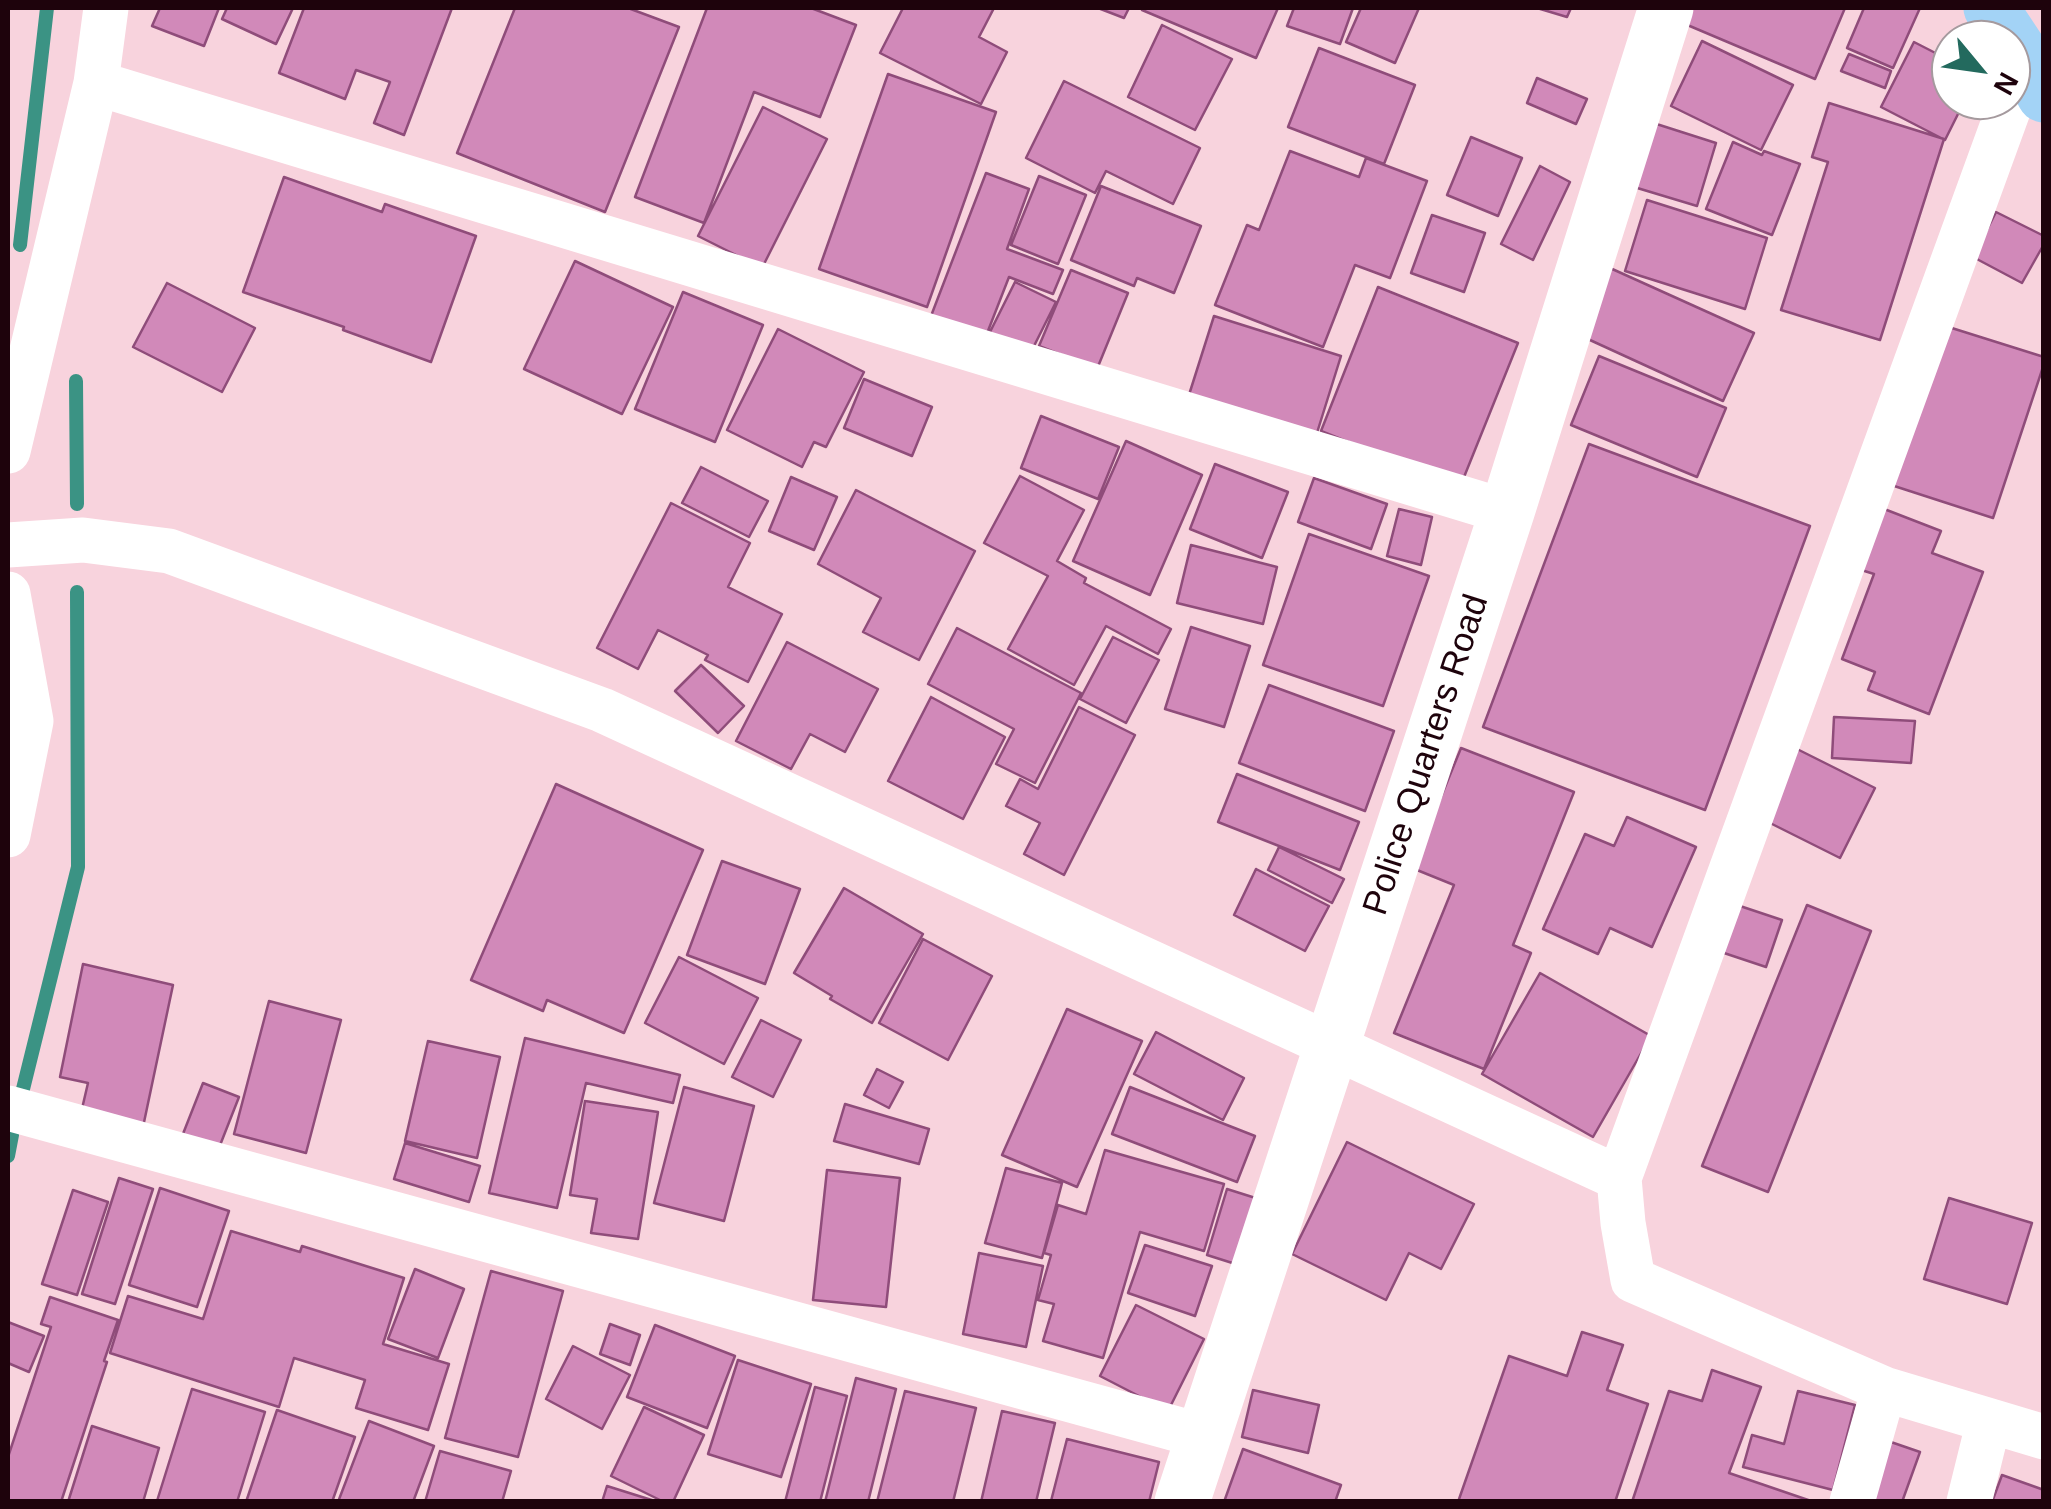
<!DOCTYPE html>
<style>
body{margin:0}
#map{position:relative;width:2051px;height:1509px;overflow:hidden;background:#f8d3dd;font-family:Helvetica,sans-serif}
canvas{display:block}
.frame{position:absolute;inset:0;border:10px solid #1e030c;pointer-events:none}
.north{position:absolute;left:1931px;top:20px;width:100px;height:100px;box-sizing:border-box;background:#fff;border:2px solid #a59a9e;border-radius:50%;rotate:119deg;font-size:28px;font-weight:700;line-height:40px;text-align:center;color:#1e030c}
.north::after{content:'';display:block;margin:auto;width:35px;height:45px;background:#236a5e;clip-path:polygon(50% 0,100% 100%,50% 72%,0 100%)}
</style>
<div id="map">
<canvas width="2051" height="1509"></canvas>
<div class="frame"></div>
<div class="north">N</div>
</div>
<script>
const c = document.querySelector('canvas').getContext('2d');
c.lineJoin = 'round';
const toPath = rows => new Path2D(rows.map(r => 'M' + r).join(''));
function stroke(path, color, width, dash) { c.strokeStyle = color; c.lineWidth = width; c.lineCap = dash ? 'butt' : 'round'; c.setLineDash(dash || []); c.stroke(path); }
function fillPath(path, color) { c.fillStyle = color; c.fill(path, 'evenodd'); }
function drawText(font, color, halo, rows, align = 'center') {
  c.font = font + ' Helvetica,sans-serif'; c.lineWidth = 8; c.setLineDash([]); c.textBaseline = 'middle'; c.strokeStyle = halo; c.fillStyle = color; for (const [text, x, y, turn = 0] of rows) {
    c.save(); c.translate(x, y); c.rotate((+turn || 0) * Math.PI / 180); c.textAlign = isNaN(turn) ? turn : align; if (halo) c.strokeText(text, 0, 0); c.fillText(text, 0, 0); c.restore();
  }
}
stroke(toPath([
 [20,245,47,8],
 [76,381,77,504],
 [23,1089,78,867,77,592],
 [8,1156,12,1135]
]), '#3b9384', 14);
const building = toPath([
 [160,8,219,8,204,46,152,26,160,8],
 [227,8,293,8,276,44,222,19,227,8],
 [304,8,452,8,404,135,374,123,390,82,356,70,345,99,279,73,304,8],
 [515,8,628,8,679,27,605,212,457,153,515,8],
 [707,8,811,8,856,25,820,117,754,92,704,223,635,197,707,8],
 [903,8,994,8,979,37,1007,52,981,104,880,53,903,8],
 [1098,8,1129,8,1124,18,1098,8],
 [1143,8,1278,8,1256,58,1142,10,1143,8],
 [1294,8,1353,8,1340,44,1287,26,1294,8],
 [1361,8,1419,8,1395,63,1346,42,1361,8],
 [1537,8,1571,8,1567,17,1537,8],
 [1692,8,1845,8,1815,79,1685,24,1692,8],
 [1864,8,1920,8,1893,68,1847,48,1864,8],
 [1162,25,1232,59,1195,130,1128,97,1162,25],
 [1702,41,1793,85,1761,150,1671,106,1702,41],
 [1914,42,1951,61,1951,100,1965,100,1945,140,1881,107,1914,42],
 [1319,48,1415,85,1384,164,1288,127,1319,48],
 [1849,54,1891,71,1885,88,1841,71,1849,54],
 [888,74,996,112,927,307,819,269,888,74],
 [1537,78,1587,99,1576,124,1527,103,1537,78],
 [1064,81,1200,148,1173,204,1106,171,1095,193,1026,158,1064,81],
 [1829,103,1944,139,1880,340,1781,310,1828,162,1812,157,1829,103],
 [763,107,827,139,762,268,698,236,763,107],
 [1644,120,1716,143,1697,206,1624,184,1644,120],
 [1471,137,1522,158,1498,216,1447,195,1471,137],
 [1733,142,1762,155,1764,151,1800,164,1772,235,1706,209,1733,142],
 [1290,151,1359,177,1366,158,1427,181,1390,278,1355,265,1323,347,1215,305,1247,225,1259,230,1290,151],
 [1540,166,1570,182,1533,260,1501,244,1540,166],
 [986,173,1029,189,1007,249,1063,270,1053,294,1009,277,986,336,931,316,986,173],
 [1039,176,1086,195,1058,264,1011,245,1039,176],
 [284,177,382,212,385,204,476,236,431,362,343,330,344,327,243,292,284,177],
 [1101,186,1201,226,1174,293,1137,278,1134,286,1071,260,1101,186],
 [1647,200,1767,238,1745,309,1625,271,1647,200],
 [1996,212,2044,236,2044,244,2022,283,1973,257,1996,212],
 [1432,215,1485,233,1464,292,1411,273,1432,215],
 [575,261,673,307,622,414,524,369,575,261],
 [1610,268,1754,333,1723,401,1579,335,1610,268],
 [1071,270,1128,293,1097,369,1039,346,1071,270],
 [1015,282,1056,302,1030,354,989,334,1015,282],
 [167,283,255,328,222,392,133,347,167,283],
 [1378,287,1518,343,1460,487,1321,431,1378,287],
 [683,292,763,325,715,442,635,409,683,292],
 [1214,316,1341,356,1316,436,1188,398,1214,316],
 [1939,324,2044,357,2044,364,1993,518,1888,484,1939,324],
 [778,329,864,372,826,447,814,442,802,467,727,430,778,329],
 [1599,356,1726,408,1697,477,1571,425,1599,356],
 [864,379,932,407,912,456,844,428,864,379],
 [1041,416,1119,447,1098,499,1021,468,1041,416],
 [1126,441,1202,475,1150,595,1073,561,1126,441],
 [1589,444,1810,526,1705,810,1483,727,1589,444],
 [1215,464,1288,492,1262,558,1190,529,1215,464],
 [701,467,768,501,749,537,682,503,701,467],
 [1020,476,1084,510,1057,561,1086,578,1084,583,1171,629,1158,654,1106,626,1074,685,1008,649,1048,576,984,543,1020,476],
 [791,477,837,497,814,550,769,531,791,477],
 [1314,478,1387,504,1371,549,1298,522,1314,478],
 [856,490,975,551,919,660,863,632,881,598,818,564,856,490],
 [671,503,750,543,728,587,782,614,748,682,705,660,708,655,658,630,638,669,597,648,671,503],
 [1879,507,1941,531,1932,553,1983,572,1929,714,1868,690,1875,672,1842,659,1874,574,1855,568,1879,507],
 [1399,509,1432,517,1421,565,1387,556,1399,509],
 [1309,534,1429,576,1383,706,1263,665,1309,534],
 [1191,545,1277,567,1263,624,1177,603,1191,545],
 [1191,627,1250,646,1224,727,1165,709,1191,627],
 [957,628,1081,693,1035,783,996,764,1014,729,928,684,957,628],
 [1113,637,1159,660,1126,723,1080,699,1113,637],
 [787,642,878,689,845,752,810,734,791,769,736,741,787,642],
 [701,665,744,706,718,733,675,691,701,665],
 [1269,685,1394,731,1365,811,1239,763,1269,685],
 [931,697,1005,737,963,819,888,781,931,697],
 [1079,707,1135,735,1064,875,1024,854,1040,823,1006,806,1020,779,1038,789,1079,707],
 [1834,717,1915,721,1911,763,1832,758,1834,717],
 [1791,746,1875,788,1840,858,1756,816,1791,746],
 [1461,748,1574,792,1513,945,1531,953,1484,1069,1394,1033,1454,885,1412,868,1461,748],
 [1237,774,1359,822,1340,870,1218,822,1237,774],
 [556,784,703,850,624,1033,547,1000,543,1011,471,980,556,784],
 [1627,817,1696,847,1652,947,1610,928,1598,954,1543,929,1585,834,1614,846,1627,817],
 [1279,847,1344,879,1332,903,1268,870,1279,847],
 [722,861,800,889,765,984,687,955,722,861],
 [1256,869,1329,906,1305,951,1234,915,1256,869],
 [844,888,923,934,872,1023,830,999,832,996,794,973,844,888],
 [1734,904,1782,920,1766,967,1718,951,1734,904],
 [1807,905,1871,931,1768,1192,1702,1166,1807,905],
 [923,939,992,976,948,1060,879,1023,923,939],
 [679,957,758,998,724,1064,645,1023,679,957],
 [83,964,173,985,143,1127,81,1113,88,1083,60,1077,83,964],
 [1540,973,1651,1036,1593,1137,1482,1074,1540,973],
 [269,1001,341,1020,306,1153,234,1134,269,1001],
 [1067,1009,1142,1041,1077,1187,1002,1155,1067,1009],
 [761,1020,801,1040,773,1097,732,1077,761,1020],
 [1156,1032,1244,1078,1223,1120,1134,1074,1156,1032],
 [525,1038,680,1075,673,1103,586,1083,557,1208,489,1193,525,1038],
 [428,1041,500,1057,477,1158,405,1141,428,1041],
 [877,1069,903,1082,889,1108,864,1095,877,1069],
 [203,1083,239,1097,215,1158,179,1144,203,1083],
 [684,1087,754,1106,724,1221,654,1203,684,1087],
 [1130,1087,1255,1136,1237,1182,1112,1134,1130,1087],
 [585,1101,658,1112,638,1239,591,1233,597,1199,570,1195,585,1101],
 [845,1104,929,1129,919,1164,834,1141,845,1104],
 [1347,1142,1474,1204,1441,1269,1409,1253,1386,1300,1292,1254,1347,1142],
 [405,1143,480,1166,469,1202,394,1179,405,1143],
 [1105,1150,1224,1184,1204,1251,1140,1232,1103,1358,1043,1341,1054,1304,1038,1300,1051,1255,1044,1253,1058,1205,1086,1214,1105,1150],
 [1006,1168,1062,1183,1042,1258,985,1243,1006,1168],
 [827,1170,900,1178,886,1307,813,1300,827,1170],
 [119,1178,153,1189,115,1304,82,1294,119,1178],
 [160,1188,229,1211,197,1307,129,1285,160,1188],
 [1227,1189,1265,1201,1245,1267,1207,1255,1227,1189],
 [73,1190,108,1202,77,1295,42,1284,73,1190],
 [1949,1198,2032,1223,2007,1304,1924,1279,1949,1198],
 [231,1231,300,1252,302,1246,404,1278,383,1344,449,1364,428,1430,356,1408,365,1380,294,1358,279,1407,110,1353,128,1296,203,1319,231,1231],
 [1145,1245,1212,1266,1195,1316,1128,1293,1145,1245],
 [979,1253,1043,1266,1026,1347,963,1334,979,1253],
 [415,1269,464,1289,438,1358,388,1339,415,1269],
 [491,1271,563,1291,518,1457,445,1438,491,1271],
 [50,1297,118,1320,104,1361,107,1362,61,1502,8,1502,8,1457,51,1327,41,1324,50,1297],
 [1136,1305,1204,1339,1168,1411,1100,1376,1136,1305],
 [8,1322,44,1336,29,1372,8,1363,8,1322],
 [610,1324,640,1335,630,1365,600,1354,610,1324],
 [655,1325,735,1356,707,1428,627,1397,655,1325],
 [1582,1332,1623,1345,1607,1390,1648,1404,1615,1502,1458,1502,1509,1356,1567,1376,1582,1332],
 [573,1346,630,1375,602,1429,546,1399,573,1346],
 [738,1360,811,1384,781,1477,708,1454,738,1360],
 [1712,1370,1761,1387,1729,1473,1814,1502,1632,1502,1669,1391,1702,1401,1712,1370],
 [856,1378,896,1389,868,1502,825,1502,856,1378],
 [815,1387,847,1396,820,1502,785,1502,815,1387],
 [192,1389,265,1412,237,1502,157,1501,192,1389],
 [1253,1390,1319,1405,1308,1453,1242,1437,1253,1390],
 [905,1391,976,1408,953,1502,877,1502,905,1391],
 [1798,1391,1855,1405,1833,1490,1743,1467,1752,1435,1784,1444,1798,1391],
 [644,1407,704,1435,673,1502,664,1502,611,1476,644,1407],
 [277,1410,355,1437,332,1502,246,1502,277,1410],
 [1002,1411,1055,1423,1036,1502,981,1502,1002,1411],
 [369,1421,434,1446,413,1502,338,1502,369,1421],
 [92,1426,159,1448,143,1502,68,1502,92,1426],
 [1067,1439,1159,1462,1149,1502,1051,1501,1067,1439],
 [1888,1441,1920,1452,1902,1502,1867,1502,1888,1441],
 [1243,1449,1341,1485,1335,1502,1224,1502,1243,1449],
 [440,1451,511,1471,502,1502,425,1502,440,1451],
 [2002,1475,2044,1490,2044,1502,1992,1502,2002,1475],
 [607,1486,658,1502,602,1502,607,1486]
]);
fillPath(building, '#d189b9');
stroke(building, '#8f4c7a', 2.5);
stroke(toPath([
 [106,8,96,83,1507,512],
 [8,451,96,83],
 [8,545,83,540,169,551,602,710,1619,1178,1623,1223,1633,1280,1884,1389,2044,1437],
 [8,594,31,721,8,835],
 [8,1108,1202,1436],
 [1619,1178,2026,61],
 [1852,1502,1884,1389],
 [1969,1502,1989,1421]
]), '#fff', 45);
stroke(toPath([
 [1182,1502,1507,512,1666,8]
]), '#fff', 55);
stroke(toPath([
 [1991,8,2026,61,2044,95]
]), '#a3d3f6', 55);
drawText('35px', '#1e030c', '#fff', [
 ["Police Quarters Road",1427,755,-72]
]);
</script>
